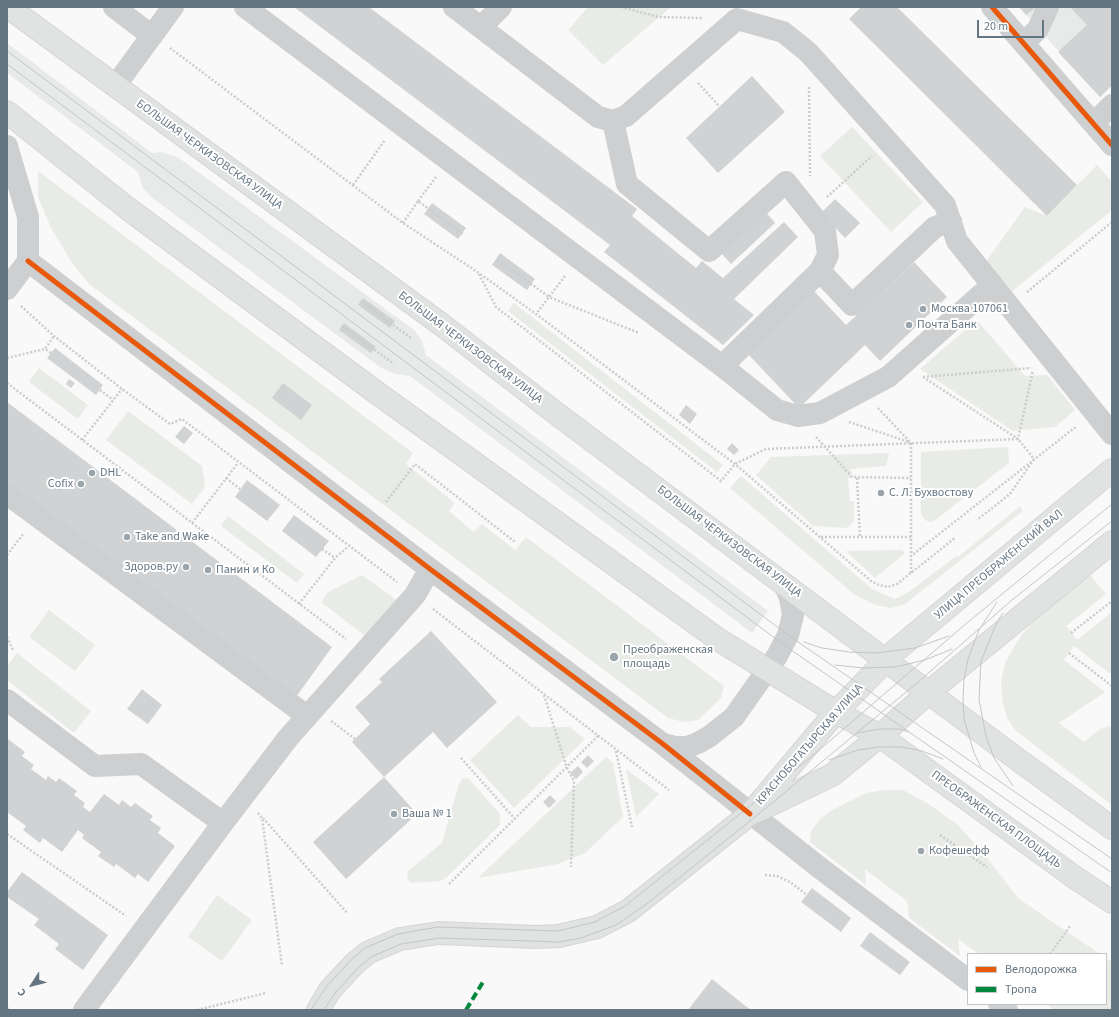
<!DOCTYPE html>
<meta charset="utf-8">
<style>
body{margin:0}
#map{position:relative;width:1119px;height:1017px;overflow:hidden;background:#f9f9f9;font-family:"Source Sans 3",sans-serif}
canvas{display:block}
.frame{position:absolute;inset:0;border:8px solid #657683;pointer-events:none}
.legend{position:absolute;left:967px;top:953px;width:140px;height:52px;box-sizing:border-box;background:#fff;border:1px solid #c1c8cd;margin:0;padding:5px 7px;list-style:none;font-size:12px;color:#657683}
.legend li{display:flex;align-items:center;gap:8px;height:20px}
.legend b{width:20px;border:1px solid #c1c8cd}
.north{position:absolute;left:12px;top:965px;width:40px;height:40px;-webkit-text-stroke:3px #fff;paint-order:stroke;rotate:234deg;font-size:11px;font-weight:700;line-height:16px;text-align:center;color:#657683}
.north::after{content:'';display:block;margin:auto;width:14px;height:18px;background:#657683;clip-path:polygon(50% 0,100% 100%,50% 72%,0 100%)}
.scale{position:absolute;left:977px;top:20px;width:67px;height:18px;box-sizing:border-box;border:2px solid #657683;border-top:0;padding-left:5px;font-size:12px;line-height:14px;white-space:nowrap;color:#657683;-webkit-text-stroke:3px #fff;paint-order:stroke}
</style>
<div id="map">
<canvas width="1119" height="1017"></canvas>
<div class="frame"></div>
<ul class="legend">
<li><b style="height:5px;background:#e8590c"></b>Велодорожка</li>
<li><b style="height:5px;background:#00873e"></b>Тропа</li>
</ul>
<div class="north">С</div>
<div class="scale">20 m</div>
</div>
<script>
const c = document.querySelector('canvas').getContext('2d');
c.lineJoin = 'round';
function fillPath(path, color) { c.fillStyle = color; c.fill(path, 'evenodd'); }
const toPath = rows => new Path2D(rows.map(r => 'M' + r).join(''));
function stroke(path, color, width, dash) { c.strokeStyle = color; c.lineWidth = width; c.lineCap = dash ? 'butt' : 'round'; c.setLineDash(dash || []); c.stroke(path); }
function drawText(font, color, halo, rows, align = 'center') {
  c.font = font + ' "Source Sans 3",sans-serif'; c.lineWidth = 4; c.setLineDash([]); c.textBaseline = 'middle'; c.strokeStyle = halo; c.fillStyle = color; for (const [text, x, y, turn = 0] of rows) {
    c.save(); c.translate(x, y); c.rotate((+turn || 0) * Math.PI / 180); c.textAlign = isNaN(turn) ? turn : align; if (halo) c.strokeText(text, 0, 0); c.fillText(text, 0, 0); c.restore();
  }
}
fillPath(toPath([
 [1019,7,1112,7,1112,85,1100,97],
 [7,43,152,153,162,152,179,158,414,330,422,341,426,355,768,611,752,633,410,376,395,374,380,367,151,197,143,188,138,172,7,73]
]), '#e8e9e9');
fillPath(toPath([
 [588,7,671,7,603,65,568,30],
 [852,127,923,202,891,232,820,156],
 [1097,165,1112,182,1112,210,1010,293,983,266,1025,207,1047,216],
 [38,171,413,453,406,464,455,503,449,511,474,532,482,524,515,550,526,537,724,686,721,698,698,720,684,722,668,718,89,284,72,263,51,228,38,197],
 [514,303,723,465,717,472,508,311],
 [977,320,1025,376,1047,375,1075,410,1055,427,1013,431,920,369],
 [39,368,88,405,78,419,29,382],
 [128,411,202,466,205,487,192,504,106,440],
 [1008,447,1009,463,934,521,930,522,925,520,921,514,921,452],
 [889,453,886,466,851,469,852,477,848,478,850,501,854,501,854,520,852,524,846,528,813,526,756,475,771,457],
 [741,476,872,589,895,599,909,592,956,556,958,557,1020,506,1023,511,905,604,891,608,875,605,855,595,730,488],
 [228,516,304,574,297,583,221,526],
 [902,550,905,553,904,554,875,578,846,551],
 [362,575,398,601,369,639,321,602,328,592],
 [1090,575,1106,594,1066,626,1077,640,1112,612,1112,675,1074,646,1064,660,1105,692,1059,723,1084,742,1100,729,1112,726,1112,805,1015,730,1007,718,1003,703,1001,682,1005,663,1022,634,1036,619],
 [49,610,95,645,75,671,29,637],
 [17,653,91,711,74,733,7,680,7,666],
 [518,715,531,727,570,727,585,739,514,808,470,760],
 [606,757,613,763,623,817,585,853,558,864,478,878],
 [626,769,659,794,636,817],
 [468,778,500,814,500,825,447,877,440,881,412,883,407,879,408,871,442,843,458,787,462,779],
 [885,790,903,790,927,803,958,825,984,854,1019,899,1100,954,979,954,958,939,960,956,909,918,907,901,865,869,866,885,810,842,811,831,820,819,832,810,867,793],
 [217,895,252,920,222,961,188,937],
 [1106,958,1112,962,1112,1010,1054,1010,1046,1004,1106,1004]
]), '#e8ebe6');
fillPath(toPath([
 [294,7,369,7,637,209,632,216,696,268,702,261,723,278,784,222,798,237,734,299,754,315,723,345,604,252,610,245],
 [861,7,897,7,1077,185,1047,216,849,19],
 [1019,7,1037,7,1026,15],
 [1070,7,1112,7,1112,85,1100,97,1058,52,1087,25],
 [752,76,785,112,718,173,686,138],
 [835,199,860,223,845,238,821,213],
 [432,203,466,228,458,239,424,214],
 [765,211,775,223,731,264,720,252],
 [500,253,535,279,527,290,492,265],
 [914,262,947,297,880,361,865,345,799,408,747,353,814,291,846,325],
 [363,298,395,321,390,328,358,305],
 [344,323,376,347,371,353,339,330],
 [55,348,103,385,96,395,47,358],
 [69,379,75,383,71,388,66,384],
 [283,383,312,405,301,420,272,398],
 [7,402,332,647,296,697,7,483],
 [686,405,697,414,690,424,679,415],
 [184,426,193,433,184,444,175,437],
 [732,443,739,450,734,455,727,449],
 [247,480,280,505,267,521,235,497],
 [294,515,329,541,316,557,282,531],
 [431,631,497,702,447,748,433,732,384,777,352,742,370,724,355,707,382,682,379,679],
 [142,689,162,705,148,724,127,709],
 [8,739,25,752,22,756,34,765,31,769,46,780,48,776,56,782,59,778,77,791,74,795,85,803,83,807,90,812,104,794,119,805,122,800,131,807,135,803,153,816,150,820,161,828,158,833,175,846,148,882,138,874,135,878,116,864,114,867,98,856,101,852,82,838,84,835,78,830,62,852,43,838,40,843,23,830,26,826,7,812,7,741],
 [588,755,594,761,587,768,581,762],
 [578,766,583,772,576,779,570,773],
 [384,777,417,814,346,879,313,842],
 [550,795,556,801,549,808,543,802],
 [22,872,108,935,83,970,55,949,59,944,34,925,39,919,7,897,7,892],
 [812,888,851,918,841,932,801,902],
 [870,932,910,962,900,975,860,946],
 [712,979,743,1004,751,1010,688,1010]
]), '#d0d2d3');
const major = toPath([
 [8,7,442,325,553,411,1017,759,1112,828],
 [7,112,127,208,373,390,719,640,836,712,880,736,1077,879,1112,902],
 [757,811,832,775,880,736,929,692,1112,542],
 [318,1010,330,990,355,963,369,952,400,939,439,933,536,937,559,936,597,927,628,911,750,814,836,712,895,651,1112,470]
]);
stroke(major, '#d5d6d7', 24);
stroke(toPath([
 [621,7,659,17,703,18],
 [170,48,403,223,479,273,536,314,735,464,871,581,879,585,888,587,897,584,955,538],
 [698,83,719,106],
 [809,87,810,176],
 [353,185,385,140],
 [827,197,872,156],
 [418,201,436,177],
 [403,223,418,201,463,234],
 [498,260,549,297,536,314],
 [479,274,496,307,721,481,735,464,766,449,1018,439,1034,459,1010,494,977,520],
 [565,276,549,297,639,333],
 [1027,292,1112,222],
 [361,301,412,339],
 [21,306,54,336,122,389,170,424,182,419,397,582],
 [342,326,394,364],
 [51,353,45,349,54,336],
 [7,358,45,349],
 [923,377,1018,439,1033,370],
 [923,377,1031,368],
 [7,383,346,639],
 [100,390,113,400],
 [878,408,911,443,911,556],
 [849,422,909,442],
 [816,437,852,477,911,478],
 [82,440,122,389],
 [226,478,240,489],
 [857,478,860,537],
 [386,502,415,464,515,542],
 [192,523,238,463],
 [821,537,911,537],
 [322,549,335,558],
 [7,555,24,533],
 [911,573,911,556,1077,426],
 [299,604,335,558,349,546],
 [433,609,669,790],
 [1071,633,1112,601],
 [7,637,13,650],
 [1069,653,1112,686],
 [544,695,567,768,574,781,571,867],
 [331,721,355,739],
 [616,751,632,827],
 [461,758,515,819],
 [258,813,262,818,282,966],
 [263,818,348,914],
 [7,834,126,916],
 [940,835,987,867],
 [765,875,777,876,790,882,807,895],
 [449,884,598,736],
 [1050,954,1071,925],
 [7,1008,10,1010],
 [197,1010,266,993]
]), '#cbcccd', 2.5, [2, 2]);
stroke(toPath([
 [114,7,152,36],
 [245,7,722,366,777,410,798,416,820,413,888,377,992,285],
 [454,7,598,117,613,121,626,116,737,19,783,32,808,52,945,205,957,241,1112,434],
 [992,7,1112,145],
 [481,27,501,7],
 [1024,43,1038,29,1048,7],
 [115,86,173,7],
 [613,121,627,184,709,251,786,182,825,231,828,255,820,271],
 [1094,123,1112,105],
 [7,146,28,217,28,261,7,289],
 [28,261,430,569,663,744,820,868,968,980],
 [722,366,820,271,852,305,935,227,951,221],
 [7,494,307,716],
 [7,700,95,766,141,764,223,823],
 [663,744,675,747,687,747,698,743,710,736,734,717,777,656,788,635,793,615,790,598,784,583],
 [999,1004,1007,1010],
 [84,1010,223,823,288,738,415,595,430,569]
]), '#cecfd0', 22);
stroke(major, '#e1e2e2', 22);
stroke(toPath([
 [7,51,788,635,1112,859],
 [7,64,784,645,1112,873],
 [1003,613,997,622,981,661,979,700,986,736,994,758,1013,786],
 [804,642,822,648,849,652,876,653,915,648,949,636],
 [835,665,863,668,895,667,925,660,952,649],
 [857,733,880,729,899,729,909,732],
 [829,760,858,750,879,747,901,747,922,751,943,759],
 [981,767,974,753,964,719,963,699,964,679,968,659,979,630,997,602],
 [311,1010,326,987,352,959,365,948,398,934,438,927,558,931,595,922,625,906,811,757,968,622,1112,504],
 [324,1010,335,993,359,967,371,957,401,944,439,938,559,942,581,938,616,925,648,903,771,804,917,683,1012,600,1112,521]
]), '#c3c5c6', 1);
stroke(toPath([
 [466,1010,483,982]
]), '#00873e', 4, [8, 4]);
stroke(toPath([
 [992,7,1112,145],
 [28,261,430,569,663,744,750,814]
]), '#e8590c', 5);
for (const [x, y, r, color] of [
 [923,309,4,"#99a4ac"],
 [909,325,4,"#99a4ac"],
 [92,473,4,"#99a4ac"],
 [81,484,4,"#99a4ac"],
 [881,493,4,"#99a4ac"],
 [127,537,4,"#99a4ac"],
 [186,567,4,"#99a4ac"],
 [208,570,4,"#99a4ac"],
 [614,657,5,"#99a4ac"],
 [394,814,4,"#99a4ac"],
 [921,851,4,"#99a4ac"]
]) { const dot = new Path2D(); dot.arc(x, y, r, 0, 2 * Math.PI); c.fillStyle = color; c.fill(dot); stroke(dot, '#fff', 1.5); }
drawText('12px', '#657683', '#fff', [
 ["БОЛЬШАЯ ЧЕРКИЗОВСКАЯ УЛИЦА",209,155,36],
 ["БОЛЬШАЯ ЧЕРКИЗОВСКАЯ УЛИЦА",470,348,37],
 ["БОЛЬШАЯ ЧЕРКИЗОВСКАЯ УЛИЦА",729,542,37],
 ["УЛИЦА ПРЕОБРАЖЕНСКИЙ ВАЛ",999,565,-40],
 ["КРАСНОБОГАТЫРСКАЯ УЛИЦА",810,745,-49],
 ["ПРЕОБРАЖЕНСКАЯ ПЛОЩАДЬ",996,820,36]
]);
drawText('12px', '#657683', '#fff', [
 ["Москва 107061",931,309],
 ["Почта Банк",917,325],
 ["DHL",100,473],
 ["Cofix",73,484,"right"],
 ["С. Л. Бухвостову",889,493],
 ["Take and Wake",135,537],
 ["Здоров.ру",178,567,"right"],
 ["Панин и Ко",216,570],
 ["Преображенская",623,650],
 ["площадь",623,664],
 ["Ваша № 1",402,814],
 ["Кофешефф",929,851]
], 'left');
</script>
